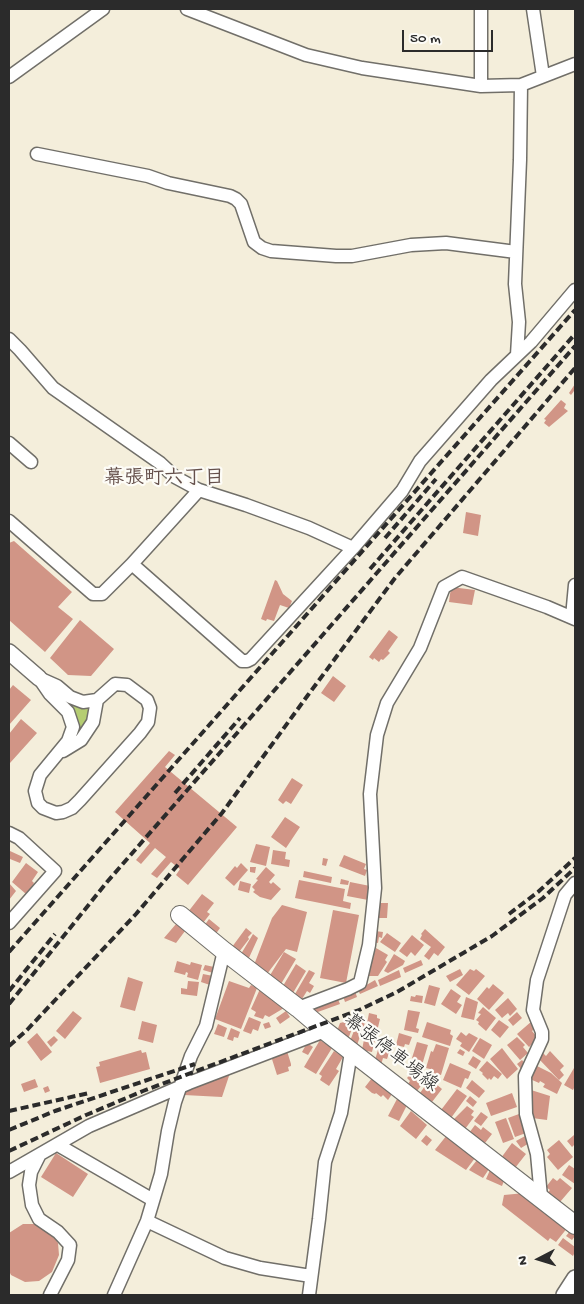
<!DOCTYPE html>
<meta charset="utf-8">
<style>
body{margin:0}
#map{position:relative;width:584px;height:1304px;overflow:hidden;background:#f4eedb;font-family:"Gochi Hand",sans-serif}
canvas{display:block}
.frame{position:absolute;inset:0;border:10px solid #2b2b2b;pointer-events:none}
.north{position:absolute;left:514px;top:1234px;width:50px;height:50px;-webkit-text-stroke:4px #fdfcf7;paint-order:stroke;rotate:265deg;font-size:14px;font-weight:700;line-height:20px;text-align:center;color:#2b2b2b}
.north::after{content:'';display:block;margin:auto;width:18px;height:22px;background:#2b2b2b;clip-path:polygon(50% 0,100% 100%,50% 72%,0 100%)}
.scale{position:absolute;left:402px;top:30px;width:91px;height:22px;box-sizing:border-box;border:2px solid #2b2b2b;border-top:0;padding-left:6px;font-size:15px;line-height:18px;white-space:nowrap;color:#2b2b2b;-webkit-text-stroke:4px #fdfcf7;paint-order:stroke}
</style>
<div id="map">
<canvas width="584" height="1304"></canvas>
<div class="frame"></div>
<div class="north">N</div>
<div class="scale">50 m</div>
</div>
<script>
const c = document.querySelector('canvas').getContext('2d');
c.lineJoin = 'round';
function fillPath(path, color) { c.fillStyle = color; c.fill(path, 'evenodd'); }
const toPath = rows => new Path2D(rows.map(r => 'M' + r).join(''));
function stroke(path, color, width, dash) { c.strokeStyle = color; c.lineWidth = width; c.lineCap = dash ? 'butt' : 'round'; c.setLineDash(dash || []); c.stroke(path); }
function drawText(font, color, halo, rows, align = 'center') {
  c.font = font + ' "Gochi Hand","Klee One",sans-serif'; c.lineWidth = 4.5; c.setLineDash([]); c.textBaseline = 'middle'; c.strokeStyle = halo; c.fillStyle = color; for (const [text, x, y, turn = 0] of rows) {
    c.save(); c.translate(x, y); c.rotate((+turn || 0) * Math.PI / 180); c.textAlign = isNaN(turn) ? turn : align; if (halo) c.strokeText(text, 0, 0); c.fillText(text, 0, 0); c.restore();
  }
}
fillPath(toPath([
 [51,687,88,704,90,709,88,722,78,734,75,734]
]), '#b5cd72');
fillPath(toPath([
 [575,384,575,392,574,391,571,395,569,393],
 [561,400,566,404,564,408,568,411,549,427,544,423,546,420,544,419],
 [466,512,481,515,478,536,463,533],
 [14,541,72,592,58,607,73,619,45,652,9,620,9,543],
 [275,580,277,581,283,594,292,601,289,608,280,605,274,621,267,619,266,621,261,619],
 [451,587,475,590,472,605,449,602],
 [80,620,114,649,91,676,68,675,50,658],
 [389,630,398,637,388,651,390,653,383,660,381,659,379,662,374,658,373,660,369,657],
 [333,676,346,686,334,702,321,693],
 [13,685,31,700,9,725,9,690],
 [21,719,37,733,10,763,9,762,9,734],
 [169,751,175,755,165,767,237,827,188,885,176,875,180,869,171,862,157,878,151,874,166,857,155,848,141,864,136,860,150,843,115,812],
 [292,778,303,785,291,804,286,801,283,804,278,800],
 [285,817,300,827,286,848,271,837],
 [256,844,270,847,266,866,250,862],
 [273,850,286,852,285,859,290,860,289,867,271,864],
 [10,851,23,857,20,863,10,859,9,862],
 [344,855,366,864,364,869,367,870,365,876,339,866],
 [323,858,328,859,326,866,322,865],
 [26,863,38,872,32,881,34,883,33,885,26,894,12,882],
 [241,863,248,870,234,886,225,878,235,866,237,868],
 [250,867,256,867,255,873,250,872],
 [266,867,275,875,269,882,271,884,273,882,281,889,271,900,260,897,253,892,255,890,252,887,258,880,256,879],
 [304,871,332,877,331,883,303,877],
 [341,879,349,881,348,885,340,884],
 [299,880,345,889,343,901,351,903,350,909,295,898],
 [240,881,251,884,249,893,238,890],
 [350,882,370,886,368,900,347,896],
 [9,883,16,891,9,900],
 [202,894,214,903,207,912,210,914,203,923,188,912],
 [378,903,388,903,387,918,377,918],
 [282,905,307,912,297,952,286,949,267,974,254,965,272,918],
 [333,910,359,915,346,983,320,978],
 [209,919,220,928,215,935,204,926],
 [176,924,185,931,176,943,164,938],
 [246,928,252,933,248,937,249,939,239,952,232,947],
 [425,929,445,947,438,956,434,953,429,960,424,956,431,947,420,939,422,935,421,934],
 [375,931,383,932,382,938,379,937,378,943,373,942],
 [387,933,401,943,395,952,380,942],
 [253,934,258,938,248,960,241,954],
 [412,935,424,945,415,956,411,952,407,957,399,951],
 [376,948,388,955,385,960,387,962,378,976,366,976],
 [284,952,296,959,281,984,269,977],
 [394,954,405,961,403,965,388,973,384,971],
 [421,960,423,965,405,973,403,968],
 [177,961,190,965,191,962,202,965,198,980,187,977,188,973,186,972,185,975,174,972],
 [296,964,306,971,293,993,283,986],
 [205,965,214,967,213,973,203,970],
 [460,969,463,975,450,982,446,976],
 [470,969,474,971,476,969,485,976,469,995,456,985],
 [309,970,315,973,309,983,314,986,310,993,307,991,302,999,295,994],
 [399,970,401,977,380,986,378,980],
 [203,974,213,976,210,985,201,982],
 [128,977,143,982,135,1011,120,1007],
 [375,980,378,986,360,994,358,990],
 [188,981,199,982,197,996,181,994,181,988,187,989],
 [229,981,249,988,251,985,257,988,241,1029,215,1019],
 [493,984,504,993,489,1010,477,999,487,987,489,989],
 [429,985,440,988,435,1006,424,1003],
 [260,989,277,1003,284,1008,269,1017,265,1015,263,1019,254,1016,256,1012,251,1009],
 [451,989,461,996,457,1002,462,1005,456,1014,441,1004],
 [355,991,357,997,345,1002,343,996],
 [416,995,423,996,422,1003,410,1001,411,996,415,997],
 [337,997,340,1004,315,1013,313,1006],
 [466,997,478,1002,474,1020,461,1017],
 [508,998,517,1009,510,1016,508,1013,502,1018,495,1010],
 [483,1007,496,1018,486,1031,478,1024,479,1022,476,1020,481,1014,478,1013],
 [408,1010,420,1012,416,1028,419,1029,418,1033,404,1030],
 [73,1011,82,1018,65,1039,56,1031],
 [286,1011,290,1017,280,1024,276,1018],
 [517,1012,522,1018,513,1026,508,1020],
 [369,1013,377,1015,377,1018,380,1019,372,1052,362,1050],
 [249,1017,261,1022,258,1031,253,1029,251,1034,243,1031],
 [359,1018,366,1020,357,1045,350,1041],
 [356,1019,348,1039,337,1031,340,1023],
 [499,1020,509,1027,500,1038,491,1030],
 [142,1021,157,1025,153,1043,138,1039],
 [532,1021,537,1027,532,1031,538,1038,529,1047,517,1034],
 [269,1022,271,1027,265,1029,263,1024],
 [427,1022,451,1030,450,1034,453,1036,450,1046,422,1037],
 [218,1024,227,1028,224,1037,214,1034],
 [231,1028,240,1032,238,1038,234,1037,233,1041,227,1039],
 [461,1032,466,1036,469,1033,478,1038,469,1052,460,1046,462,1043,456,1039],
 [37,1033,52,1052,41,1061,27,1042],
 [399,1033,412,1037,409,1045,405,1044,404,1047,396,1045],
 [54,1036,58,1040,51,1047,47,1042],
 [517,1037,525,1045,523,1047,528,1053,520,1060,507,1045],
 [480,1038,492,1045,484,1059,472,1051],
 [320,1040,332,1048,316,1074,304,1067],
 [417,1042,428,1045,422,1065,413,1062,414,1059,412,1058],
 [307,1043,313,1047,308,1055,302,1052],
 [380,1043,391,1047,387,1059,383,1058,381,1065,375,1060],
 [436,1044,449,1048,441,1075,433,1073,434,1070,426,1068,431,1051,433,1052],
 [502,1048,518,1069,507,1079,490,1059],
 [460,1049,465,1052,463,1056,457,1053],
 [141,1050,142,1053,146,1052,150,1069,100,1083,96,1067,100,1066,99,1062],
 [287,1051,291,1064,291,1066,288,1067,289,1071,277,1075,271,1056],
 [334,1051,343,1057,336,1069,339,1071,329,1086,320,1080,322,1076,319,1074],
 [550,1051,564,1066,560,1070,564,1075,559,1080,538,1058,543,1053,546,1056],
 [473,1056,481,1061,476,1069,468,1064],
 [522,1060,527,1066,522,1070,517,1064],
 [487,1061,502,1074,498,1079,494,1076,491,1080,489,1078,488,1080,482,1074,483,1073,479,1070],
 [450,1063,471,1072,468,1079,465,1078,461,1088,443,1080],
 [537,1066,551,1073,562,1083,557,1094,543,1087,545,1084,540,1081,539,1083,530,1079],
 [574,1068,575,1069,575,1086,573,1090,564,1085],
 [414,1070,427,1078,417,1091,408,1084,410,1081,407,1078],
 [230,1073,222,1097,184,1095,184,1088],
 [372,1078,392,1094,388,1100,383,1095,381,1097,376,1093,375,1094,372,1093,365,1087],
 [35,1079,38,1087,24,1092,21,1084],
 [430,1079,442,1089,432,1102,420,1093],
 [472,1080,485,1091,479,1098,466,1088],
 [48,1086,50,1091,45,1093,43,1088],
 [457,1089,467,1096,451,1118,441,1110],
 [531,1090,550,1096,547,1120,532,1118,532,1103,529,1102],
 [512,1093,517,1107,491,1116,486,1103],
 [470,1096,477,1102,473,1107,466,1101],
 [397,1099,407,1105,399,1121,388,1116],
 [467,1106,474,1111,471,1115,474,1117,465,1129,453,1120],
 [411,1111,427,1125,416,1139,400,1126],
 [481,1112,488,1117,481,1126,474,1121],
 [519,1114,526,1133,515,1137,508,1118],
 [506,1118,514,1139,503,1143,495,1122],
 [475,1125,481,1130,483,1127,492,1134,485,1143,469,1133],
 [426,1135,432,1140,427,1146,421,1141],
 [447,1135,475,1158,466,1170,435,1150],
 [527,1135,531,1142,521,1148,516,1141],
 [574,1135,575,1137,575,1144,572,1147,567,1141],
 [559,1140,573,1157,558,1170,547,1157,550,1154,547,1150],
 [512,1143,526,1154,515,1168,501,1158],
 [56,1153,88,1174,73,1197,41,1177],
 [477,1160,489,1169,483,1178,469,1170],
 [569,1165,575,1169,575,1184,562,1175],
 [490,1170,505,1178,502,1186,486,1179],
 [553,1178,557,1181,560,1178,572,1188,560,1202,548,1192,550,1190,546,1187],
 [525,1193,568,1227,556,1242,550,1238,548,1241,502,1205,504,1195],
 [23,1224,36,1224,50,1231,58,1243,59,1255,52,1272,39,1281,25,1282,11,1275,9,1271,9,1233],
 [572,1229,575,1232,575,1236,572,1240,566,1236],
 [563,1238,575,1247,575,1252,573,1256,558,1245]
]), '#d19586');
const minor = toPath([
 [187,9,306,55,362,68,481,86,521,85,575,64],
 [533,9,543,76],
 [9,77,103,9],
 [481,86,481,9],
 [37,154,148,176,168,183,230,196,236,199,241,204,254,242,262,248,271,251,336,256,352,256,411,245,446,243,516,252],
 [9,339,20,350,53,388,160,463,175,477,199,490,246,505,309,528,353,548],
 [517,355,519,322,515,284,520,160,521,85],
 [9,443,31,462],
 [199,490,132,564,242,661,247,661,251,659,353,548,402,491,420,461,491,380,531,342,575,290],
 [9,521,93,594,102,594,132,564],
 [572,617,575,585],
 [39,678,57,686,70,697,83,702,97,700,115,684,127,685,147,700,150,708,148,722,140,733,80,800,72,808,63,812,56,813,43,808,38,803,35,791,40,775,68,741,73,727,68,712,50,694,39,678],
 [63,751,81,740,93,722,97,700],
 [9,833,19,838,55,871,9,923],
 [298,1008,348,989,360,983,369,945,375,888,370,794,377,735,387,703,420,648,444,587,462,577,547,607,575,619],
 [58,1145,153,1200],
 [40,1154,31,1172,29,1185,32,1205,39,1219,58,1232,70,1245,68,1260,50,1295],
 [9,1172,89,1126,189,1083,325,1031],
 [541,1197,537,1154,526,1114,525,1076,542,1039,542,1032,533,1010,537,980,565,895,575,883],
 [147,1221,225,1258,260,1268,311,1276],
 [114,1295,147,1221,161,1174,168,1131,175,1102,191,1056,206,1026,224,951],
 [309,1295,319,1219,325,1162,341,1113,351,1052]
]);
const tertiary = toPath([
 [9,652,39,678],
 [564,1295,575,1278]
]);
const secondary = toPath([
 [180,915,224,951,298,1008,325,1031,575,1225]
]);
stroke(minor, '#716f69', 15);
stroke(tertiary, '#716f69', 18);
stroke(secondary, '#716f69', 20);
stroke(minor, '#fff', 12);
stroke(tertiary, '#fff', 15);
stroke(secondary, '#fff', 18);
stroke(toPath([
 [385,538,436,479],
 [370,569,575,334],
 [175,793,240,718],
 [509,914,538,892,575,858],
 [9,952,575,310],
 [9,991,55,934],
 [9,1004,107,882,575,346],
 [9,1046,27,1030,136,914,222,813,308,695,395,578,575,368],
 [9,1111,89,1093],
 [9,1130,55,1111,195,1064],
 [9,1151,86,1115,143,1091,359,1010,397,992,492,936,543,898,575,868]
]), '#2b2b2b', 4, [8, 4]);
drawText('19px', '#2b2b2b', '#fdfcf7', [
 ["幕張停車場線",390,1054,38]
]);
drawText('bold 20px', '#65504b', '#fdfcf7', [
 ["幕張町六丁目",164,480]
]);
</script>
